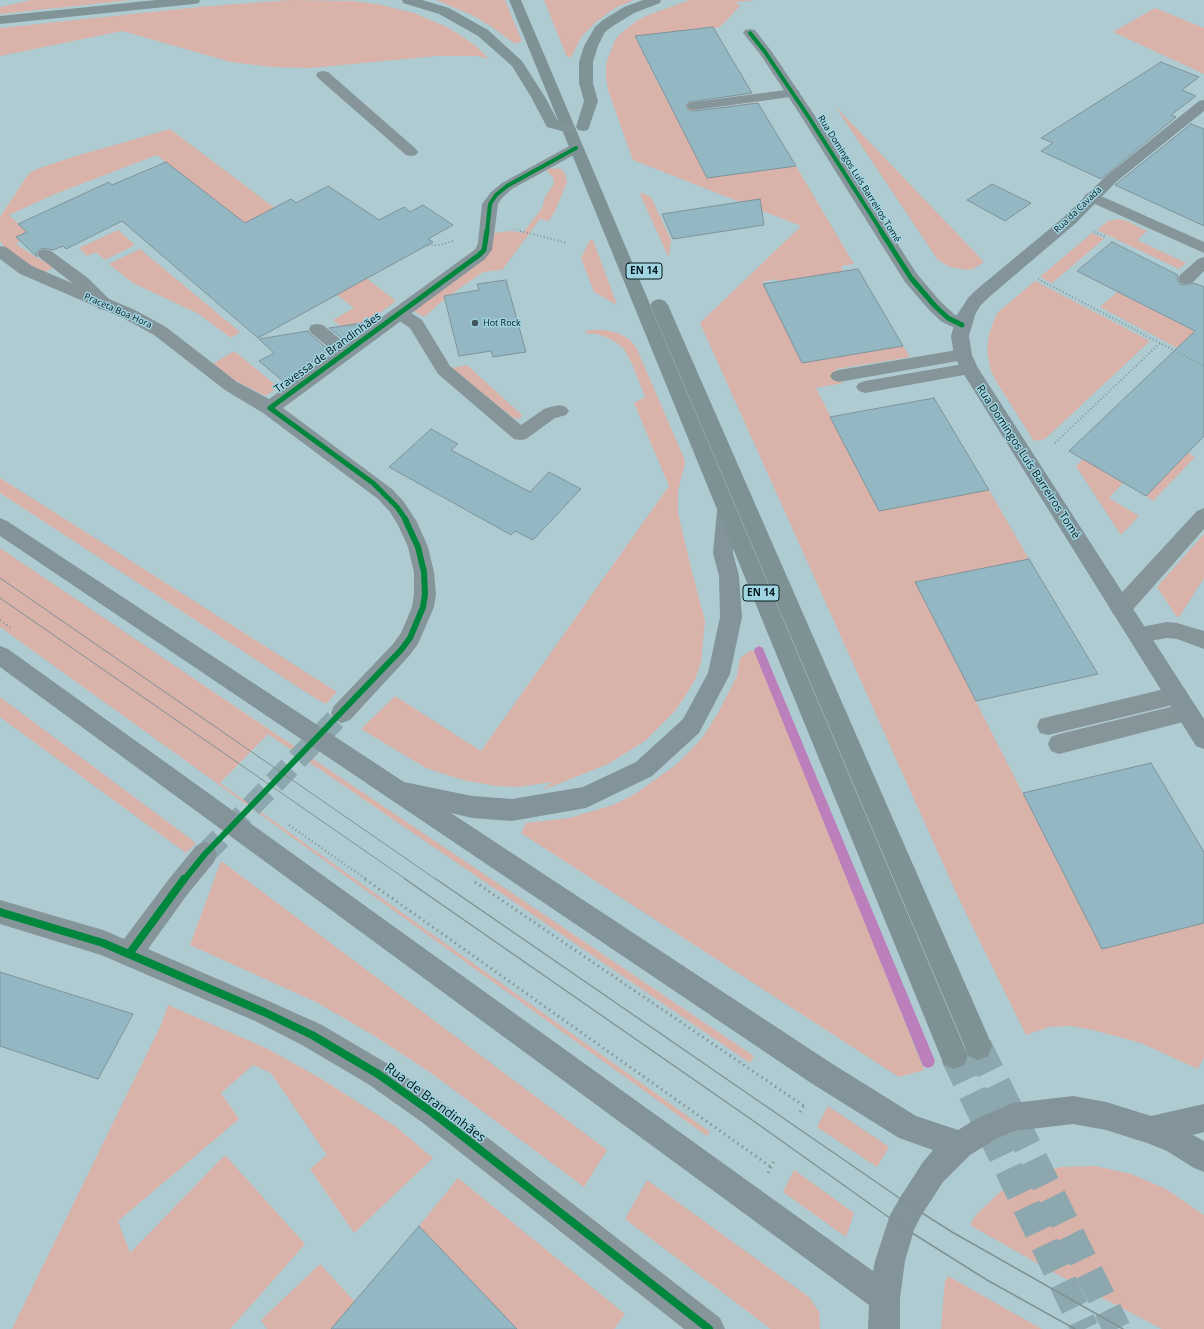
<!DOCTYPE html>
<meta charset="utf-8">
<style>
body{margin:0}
canvas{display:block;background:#aecbd1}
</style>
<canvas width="1204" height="1329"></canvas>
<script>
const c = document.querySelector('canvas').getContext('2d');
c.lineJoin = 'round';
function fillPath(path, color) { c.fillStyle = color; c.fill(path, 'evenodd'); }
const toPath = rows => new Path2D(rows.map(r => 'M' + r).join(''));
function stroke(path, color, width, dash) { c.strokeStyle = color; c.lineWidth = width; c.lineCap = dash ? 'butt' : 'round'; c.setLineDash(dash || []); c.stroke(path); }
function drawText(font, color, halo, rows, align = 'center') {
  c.font = font + ' "Open Sans",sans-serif'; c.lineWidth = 3; c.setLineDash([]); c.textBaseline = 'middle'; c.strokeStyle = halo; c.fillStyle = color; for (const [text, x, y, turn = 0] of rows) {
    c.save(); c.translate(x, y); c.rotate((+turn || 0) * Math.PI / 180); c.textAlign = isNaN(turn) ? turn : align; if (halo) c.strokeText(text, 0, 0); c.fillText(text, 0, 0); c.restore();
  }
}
fillPath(toPath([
 [32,0,131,0,0,14,0,7],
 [290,0,353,1,377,4,414,13,447,27,460,35,476,46,489,59,478,56,437,56,310,68,272,67,231,62,122,31,0,56,0,28,199,7],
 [436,0,505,0,522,41,515,44,492,27,472,15],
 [544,0,634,0,615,8,596,22,582,36,571,57,567,57],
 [690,0,757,0,736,2,740,6,720,27,714,28,713,27,701,28,702,30,635,37,660,87,742,77,746,83,687,91,697,111,758,102,759,105,677,118,707,178,796,166,854,264,841,266,843,272,779,282,777,279,762,282,802,362,903,346,910,357,836,369,843,383,816,388,879,511,989,490,1029,559,915,582,1102,949,1204,923,1204,1057,1198,1069,1141,1043,1093,1030,1070,1026,1049,1027,1026,1035,959,899,700,323,801,226,633,160,608,90,606,77,606,64,615,40,621,33,638,20,648,15],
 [1155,8,1204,28,1204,74,1113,32],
 [835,106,948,224,984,262,975,268,968,270,950,267,938,260],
 [170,129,296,224,396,301,351,334,333,320,354,308,157,155,55,194,9,215,27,232,16,237,20,241,16,244,37,258,55,267,43,273,29,265,5,248,0,241,0,217,27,176,31,172,37,169,73,157],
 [549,168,561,169,565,174,567,182,556,209,549,221,540,219,502,270,483,272,446,298,424,317,412,310,491,249,494,233,511,231,523,233,542,208,545,197,554,184,553,177,545,169],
 [642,193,651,197,671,240,669,256,668,256,640,194],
 [1118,219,1127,221,1147,231,1137,240,1186,263,1179,269,1097,230,1108,221],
 [118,230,135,245,105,260,96,252,87,256,79,248],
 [1092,233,1104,239,1052,283,1040,277],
 [590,240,593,240,617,305,594,292,581,258],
 [140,249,240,332,231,338,199,314,133,283,109,264],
 [1035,281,1150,341,1045,439,1034,441,996,381,991,371,987,351,989,334,997,313],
 [1117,292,1204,336,1204,362,1100,307],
 [592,330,605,330,618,333,629,339,636,347,684,458,685,463,678,491,678,513,691,568,705,621,701,662,695,680,684,698,674,712,645,741,608,764,543,790,552,782,518,787,496,786,463,780,426,768,361,729,395,696,481,751,669,486,634,403,645,397,633,366,624,349,617,343,608,338,597,334,587,334,585,331],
 [234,351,278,387,266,396,236,381,213,364],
 [467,365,522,415,521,418,517,419,512,417,452,368],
 [1188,453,1195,457,1153,501,1146,496],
 [1083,459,1123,483,1109,498,1139,516,1121,535,1076,466],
 [0,478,103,543,337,692,326,704,315,698,0,493],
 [1204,534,1204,578,1179,617,1176,616,1157,587],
 [0,548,754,1056,750,1063,268,734,220,783,710,1132,707,1136,0,627],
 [750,651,755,651,758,653,924,1070,899,1077,521,833,526,823,569,818,613,805,635,794,677,764,703,737,718,713,737,676,740,658],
 [0,697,196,843,186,853,0,717],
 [221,861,607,1150,584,1187,431,1073,373,1035,316,1002,190,945],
 [168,1005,268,1049,320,1078,395,1126,433,1158,354,1233,310,1169,327,1155,271,1073,253,1065,221,1093,239,1119,118,1221,130,1253,225,1155,305,1244,230,1329,12,1329,161,1025],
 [828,1106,889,1147,877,1167,817,1127],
 [1095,1166,1131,1174,1166,1189,1204,1215,1204,1329,1162,1329,1049,1270,970,1225,976,1215,1000,1192,1029,1176,1061,1167],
 [794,1170,854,1213,846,1237,783,1192],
 [458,1178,625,1314,614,1329,517,1329,419,1226],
 [647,1180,809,1297,819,1312,820,1329,771,1329,625,1219],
 [320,1264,355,1302,331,1329,267,1329,261,1320],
 [948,1276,1033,1324,1042,1329,941,1329,945,1281]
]), '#d9b2a9');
fillPath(toPath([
 [759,646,763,648,764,651,935,1061,933,1066,928,1068,923,1066,754,651,755,648,759,646]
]), '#bb7fbb');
const building = toPath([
 [713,27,752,93,689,102,686,107,689,110,694,111,758,103,796,166,707,178,635,36,713,27],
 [1161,62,1199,77,1182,90,1196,96,1171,115,1176,117,1101,179,1041,151,1053,143,1041,138,1161,62],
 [1191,124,1204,129,1204,226,1115,185,1191,124],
 [166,162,245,223,291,199,296,203,328,186,379,220,404,207,410,212,423,205,453,225,428,239,433,242,258,338,122,221,66,249,63,246,53,250,45,248,39,250,36,253,37,257,16,237,27,232,18,224,109,182,112,185,166,162],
 [992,184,1031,203,1005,221,967,200,992,184],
 [760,199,764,225,673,239,662,214,760,199],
 [1112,242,1178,275,1177,280,1180,284,1186,285,1194,283,1204,287,1204,436,1146,496,1069,451,1195,331,1077,271,1112,242],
 [858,269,903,346,802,363,763,284,858,269],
 [506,280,526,352,493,357,491,351,459,356,444,296,479,290,477,284,506,280],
 [368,322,343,339,329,328,368,322],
 [308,331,310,334,329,350,284,382,259,361,274,353,259,339,308,331],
 [934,398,989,490,879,511,830,417,934,398],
 [431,429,458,444,451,450,530,492,549,472,581,489,533,540,515,531,511,535,389,467,431,429],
 [1029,559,1098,674,976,701,915,582,1029,559],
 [1151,763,1204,852,1204,923,1102,949,1023,793,1151,763],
 [0,972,133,1014,98,1079,0,1046,0,972],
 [419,1226,517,1329,331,1329,419,1226]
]);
fillPath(building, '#94b7c4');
stroke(building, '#7e939b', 1);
stroke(toPath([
 [205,854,342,713]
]), '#8ca7ad', 22, [22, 11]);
stroke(toPath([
 [978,1046,1117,1329],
 [954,1055,1085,1329]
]), '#8ca7ad', 28, [28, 14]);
stroke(toPath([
 [513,229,523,232]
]), '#849599', 1.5, [0.5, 2]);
stroke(toPath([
 [520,231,567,243],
 [1094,232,1106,237],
 [428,245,440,245,453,241],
 [1038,279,1204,366],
 [1055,443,1160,343]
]), '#849599', 2, [1, 2.5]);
stroke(toPath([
 [0,620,12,629],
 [289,825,367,880]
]), '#849599', 2.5, [1, 3]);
stroke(toPath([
 [365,879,771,1167],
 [475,882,804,1106],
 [800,1112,804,1105],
 [768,1173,774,1161]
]), '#849599', 3, [1.5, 4]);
fillPath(toPath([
 [323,71,328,72,416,149,418,152,416,155,411,156,406,155,318,78,316,75,318,72,323,71],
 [793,89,798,90,800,93,798,96,694,110,689,109,687,106,689,103,694,102,793,89],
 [45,249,51,251,88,278,111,301,113,305,111,309,105,310,99,309,76,286,39,257,37,254,39,251,45,249],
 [1204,257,1204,271,1192,283,1186,284,1180,283,1178,279,1180,275,1198,259,1204,257],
 [399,308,405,309,422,320,450,366,521,425,544,409,550,407,560,405,566,407,569,411,566,415,555,418,526,439,520,440,514,439,438,374,410,328,393,317,391,313,393,309,399,308],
 [317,324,323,325,351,348,353,352,351,356,345,358,339,356,311,333,309,329,311,325,317,324],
 [963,349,969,351,971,355,969,359,839,382,833,380,830,376,833,372,839,370,963,349],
 [969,363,975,365,978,369,975,373,865,393,859,391,856,387,859,383,865,381,969,363],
 [1167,622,1177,623,1204,631,1204,649,1177,639,1167,638,1138,643,1131,641,1128,635,1131,629,1167,622],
 [1177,686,1185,689,1188,695,1185,701,1177,704,1048,735,1040,733,1037,726,1040,719,1048,717,1177,686],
 [1187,703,1195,705,1198,712,1195,719,1187,721,1059,754,1051,751,1048,744,1051,737,1059,734,1187,703]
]), '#859599');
fillPath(toPath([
 [750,29,755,30,772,52,813,113,917,274,941,302,954,314,968,321,971,325,968,329,962,331,942,322,929,310,905,282,799,113,760,54,743,33,745,30,750,29],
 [576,144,581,145,583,148,581,151,512,189,502,198,498,204,492,250,485,259,283,408,392,489,404,502,417,522,428,547,434,572,436,594,434,607,418,644,409,656,350,720,342,723,334,720,331,713,334,706,393,644,401,633,412,607,414,594,414,572,408,547,398,525,390,512,378,499,263,413,225,390,154,335,123,318,20,274,0,259,0,246,6,247,32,266,135,310,166,327,237,382,269,399,473,251,476,248,478,243,482,204,491,192,502,183,571,145,576,144],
 [1092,192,1204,242,1204,253,1086,200,1084,197,1086,194,1092,192],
 [1204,508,1204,529,1129,614,1121,617,1113,614,1110,608,1113,602,1197,511,1204,508],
 [205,842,214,846,217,854,214,862,187,895,148,949,273,1003,322,1025,388,1064,443,1103,720,1318,725,1329,684,1329,423,1123,368,1084,302,1045,255,1021,101,955,0,924,0,900,103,930,124,939,169,879,196,846,205,842]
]), '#859599');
fillPath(toPath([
 [1204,100,1204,111,1116,182,1076,223,988,298,980,306,975,315,969,336,972,355,978,368,1204,719,1204,749,1196,746,963,373,954,355,951,336,957,315,968,298,976,290,1064,217,1106,176,1199,101,1204,100],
 [727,503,734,506,737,511,733,553,739,576,742,617,730,674,699,733,652,776,586,808,512,821,472,818,451,813,831,1063,916,1116,958,1130,976,1119,1013,1103,1073,1096,1106,1102,1151,1116,1204,1104,1204,1132,1193,1135,1204,1141,1204,1172,1194,1168,1167,1151,1150,1144,1106,1130,1073,1124,1014,1131,996,1139,970,1155,943,1182,921,1216,914,1230,905,1261,900,1298,900,1329,868,1329,869,1305,0,667,0,646,8,649,873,1271,875,1261,890,1215,901,1196,923,1162,933,1150,899,1138,811,1083,0,536,0,518,7,521,404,782,472,796,512,799,583,787,636,762,683,719,708,673,720,617,719,576,713,553,717,511,720,506,727,503]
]), '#829499');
fillPath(toPath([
 [509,0,521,0,964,1045,968,1055,964,1065,954,1069,944,1065,509,0],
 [659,299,665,301,668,305,988,1036,992,1046,988,1056,978,1060,968,1056,650,305,653,301,659,299]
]), '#7e9295');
fillPath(toPath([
 [156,0,200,0,199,3,194,4,0,24,0,16,156,0],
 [402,0,422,0,449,8,488,30,522,61,545,97,558,121,574,126,576,129,574,132,569,133,547,127,531,97,512,66,478,36,439,14,403,3,402,0],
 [643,0,661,0,660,3,634,13,613,26,605,32,598,46,593,62,593,83,598,101,588,130,583,131,578,130,576,127,584,101,579,83,579,62,584,46,595,27,603,20,624,7,643,0]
]), '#809498');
stroke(toPath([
 [0,578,437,880],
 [0,598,407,880]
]), '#809295', 1);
stroke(toPath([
 [405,879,755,1122,901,1226,987,1280,1075,1329],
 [436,879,911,1206,952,1232,1123,1329]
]), '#809295', 1.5);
stroke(toPath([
 [750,33,765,52,806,113,882,232],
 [487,232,490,204,496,195,507,186,576,148]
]), '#00873e', 4);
stroke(toPath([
 [881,231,911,278,935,306,948,318,962,325],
 [406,520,397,507,373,483,270,408,479,255,484,250,487,231]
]), '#00873e', 5);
stroke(toPath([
 [184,880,205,854,401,650,410,638,423,607,425,594,424,572,418,547,405,519]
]), '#00873e', 6);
stroke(toPath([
 [0,912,103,943,264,1012,312,1035,378,1074,433,1113,709,1329],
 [129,954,184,879]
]), '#00873e', 8);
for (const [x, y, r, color] of [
 [475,323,4,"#3f575b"]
]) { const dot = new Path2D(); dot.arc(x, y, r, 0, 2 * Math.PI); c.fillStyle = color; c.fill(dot); stroke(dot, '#9fd4e0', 1.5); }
drawText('9px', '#03181c', '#9fd4e0', [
 ["Rua Domingos Luís Barreiros Tomé",859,179,58],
 ["Rua da Cavada",1078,210,-44],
 ["Praceta Boa Hora",118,311,24]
]);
drawText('9px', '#03181c', '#9fd4e0', [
 ["Hot Rock",483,323]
], 'left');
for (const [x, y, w] of [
 [644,271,36],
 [761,593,36]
]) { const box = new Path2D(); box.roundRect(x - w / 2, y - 8, w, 16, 3); c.fillStyle = '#9fd4e0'; c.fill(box); stroke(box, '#03181c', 1); }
drawText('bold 10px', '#03181c', null, [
 ["EN 14",644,271],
 ["EN 14",761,593]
]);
drawText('11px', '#03181c', '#9fd4e0', [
 ["Travessa de Brandinhães",328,353,-36],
 ["Rua Domingos Luís Barreiros Tomé",1028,462,57]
]);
drawText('13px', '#03181c', '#9fd4e0', [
 ["Rua de Brandinhães",435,1103,37]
]);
</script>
